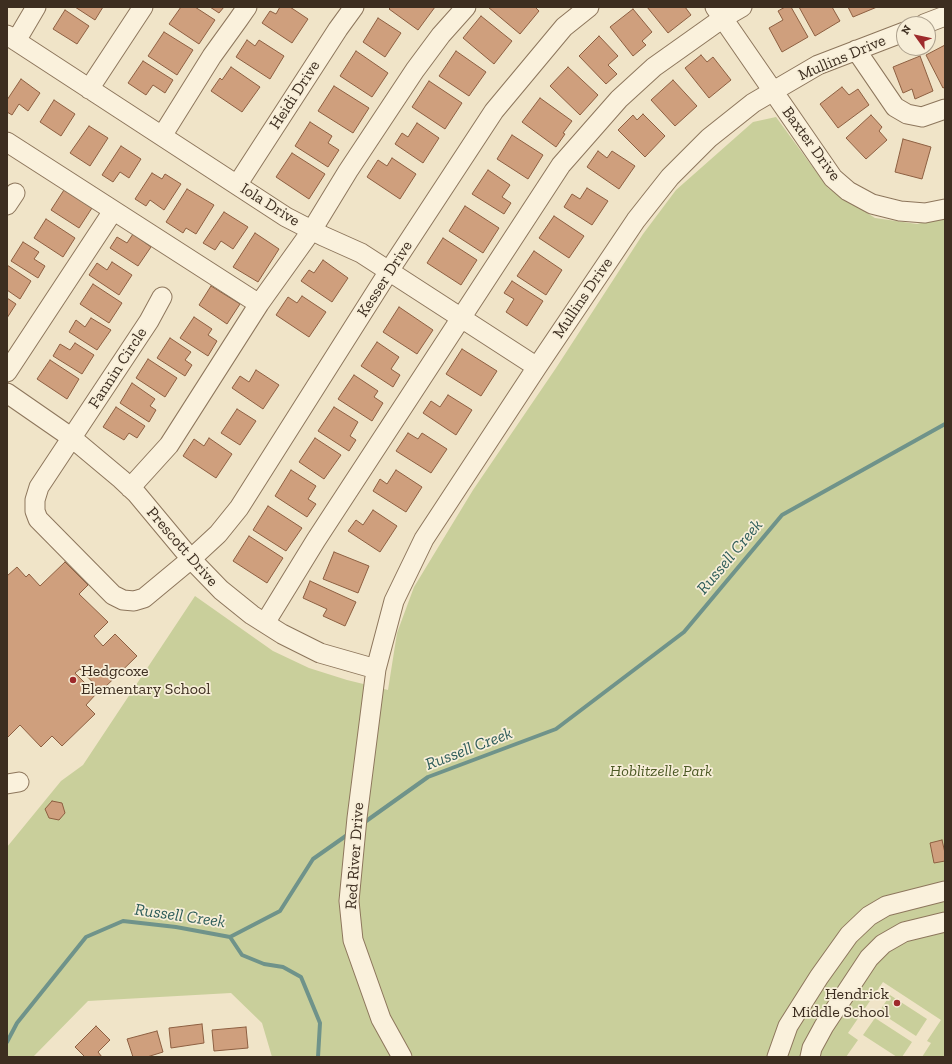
<!DOCTYPE html>
<style>
body{margin:0}
#map{position:relative;width:952px;height:1064px;overflow:hidden;background:#f0e4c8;font-family:"Zilla Slab",serif}
canvas{display:block}
.frame{position:absolute;inset:0;border:8px solid #3d2e20;pointer-events:none}
.north{position:absolute;left:896px;top:16px;width:40px;height:40px;box-sizing:border-box;background:#f7eed8;border:1px solid #ada18e;border-radius:50%;rotate:303deg;font-size:11px;font-weight:700;line-height:16px;text-align:center;color:#3d2e20}
.north::after{content:'';display:block;margin:auto;width:14px;height:18px;background:#9e2a2b;clip-path:polygon(50% 0,100% 100%,50% 72%,0 100%)}
</style>
<div id="map">
<canvas width="952" height="1064"></canvas>
<div class="frame"></div>
<div class="north">N</div>
</div>
<script>
const c = document.querySelector('canvas').getContext('2d');
c.lineJoin = 'round';
function fillPath(path, color) { c.fillStyle = color; c.fill(path, 'evenodd'); }
const toPath = rows => new Path2D(rows.map(r => 'M' + r).join(''));
function stroke(path, color, width, dash) { c.strokeStyle = color; c.lineWidth = width; c.lineCap = dash ? 'butt' : 'round'; c.setLineDash(dash || []); c.stroke(path); }
function drawText(font, color, halo, rows, align = 'center') {
  c.font = font + ' "Zilla Slab",serif'; c.lineWidth = 3.5; c.setLineDash([]); c.textBaseline = 'middle'; c.strokeStyle = halo; c.fillStyle = color; for (const [text, x, y, turn = 0] of rows) {
    c.save(); c.translate(x, y); c.rotate((+turn || 0) * Math.PI / 180); c.textAlign = isNaN(turn) ? turn : align; if (halo) c.strokeText(text, 0, 0); c.fillText(text, 0, 0); c.restore();
  }
}
fillPath(toPath([
 [776,117,828,188,875,218,917,224,945,217,945,1057,922,1057,931,1043,927,1041,941,1020,883,982,848,1033,858,1040,846,1057,272,1057,262,1023,231,993,88,1001,33,1057,7,1057,7,847,61,781,83,765,195,596,273,651,309,668,347,680,388,690,397,633,414,587,473,490,556,368,643,234,676,190,753,122],
 [890,995,927,1019,916,1036,879,1012],
 [875,1018,912,1042,902,1057,897,1057,863,1035]
]), '#c9cf9b');
stroke(toPath([
 [362,824,428,777,556,729,684,632,782,515,945,424],
 [230,937,242,955,264,964,283,967,301,977,320,1023,318,1057],
 [7,1042,17,1023,86,937,123,921,176,927,230,937,280,911,313,859,350,833]
]), '#6f938a', 4);
const building = toPath([
 [75,7,103,7,95,20,75,7],
 [181,7,195,7,215,20,199,44,169,24,181,7],
 [210,7,224,7,219,13,210,7],
 [280,7,290,7,308,19,292,43,262,23,270,11,276,14,280,7],
 [391,7,435,7,418,30,389,9,391,7],
 [488,7,535,7,539,11,520,34,488,7],
 [647,7,685,7,691,15,668,33,647,7],
 [785,7,791,7,808,37,782,52,769,28,783,20,778,11,785,7],
 [799,7,832,7,840,21,815,36,799,7],
 [848,7,877,7,853,17,848,7],
 [633,9,652,32,642,41,646,45,633,56,610,27,633,9],
 [65,10,89,26,77,44,53,29,65,10],
 [481,16,512,41,494,64,463,38,481,16],
 [378,18,401,33,385,57,363,42,378,18],
 [164,32,193,50,177,75,148,56,164,32],
 [599,36,618,56,608,65,617,74,606,84,579,56,599,36],
 [247,40,255,46,259,40,284,56,270,79,236,57,247,40],
 [945,45,945,87,943,88,926,55,945,45],
 [356,51,388,73,372,97,340,76,356,51],
 [456,51,486,72,469,96,439,76,456,51],
 [701,55,707,62,713,57,731,80,709,98,685,68,701,55],
 [920,56,933,91,915,99,912,89,903,93,893,67,920,56],
 [143,61,173,80,165,93,153,85,146,95,128,83,143,61],
 [231,67,260,87,242,112,211,91,220,78,222,80,231,67],
 [568,67,598,95,580,115,550,86,568,67],
 [21,79,40,93,28,111,19,104,12,115,7,112,7,100,21,79],
 [673,80,697,106,675,126,651,100,673,80],
 [429,81,462,103,445,129,412,107,429,81],
 [334,86,369,108,353,133,318,111,334,86],
 [842,87,849,95,858,89,869,105,838,128,820,104,842,87],
 [540,98,572,121,563,133,565,134,556,147,522,122,540,98],
 [54,100,75,114,61,136,40,122,54,100],
 [643,114,665,136,645,157,618,130,633,115,637,120,643,114],
 [871,115,882,127,879,131,887,140,866,159,846,138,871,115],
 [310,122,332,136,328,143,339,150,328,167,295,146,310,122],
 [417,123,439,138,423,163,395,144,402,133,408,137,417,123],
 [89,126,108,138,90,166,70,153,89,126],
 [512,135,543,155,528,179,497,159,512,135],
 [903,139,931,147,922,179,895,172,903,139],
 [121,146,141,159,129,178,120,172,113,182,102,175,121,146],
 [598,151,607,158,612,151,635,166,619,189,587,167,598,151],
 [292,153,325,174,309,199,276,177,292,153],
 [392,158,416,174,400,199,367,177,378,160,387,166,392,158],
 [488,170,510,185,502,197,511,203,504,214,472,194,488,170],
 [152,173,162,179,165,174,181,184,164,210,150,200,146,206,135,199,152,173],
 [587,188,608,201,592,225,564,207,572,194,580,199,587,188],
 [187,189,214,205,196,234,186,228,183,233,166,222,187,189],
 [64,190,92,208,79,228,51,210,64,190],
 [465,206,499,228,483,253,449,231,465,206],
 [224,212,248,227,233,249,221,241,215,250,203,243,224,212],
 [554,216,584,236,569,258,539,238,554,216],
 [46,219,75,238,63,257,34,238,46,219],
 [255,233,279,249,258,282,233,267,255,233],
 [133,234,151,247,138,266,110,248,117,237,127,243,133,234],
 [443,238,477,260,461,285,427,263,443,238],
 [23,242,39,252,34,259,45,266,38,278,11,261,23,242],
 [534,251,562,270,546,295,517,276,534,251],
 [323,260,348,278,332,302,301,281,309,270,314,273,323,260],
 [112,262,132,275,119,295,89,275,97,263,107,270,112,262],
 [7,265,31,281,20,299,7,290,7,265],
 [512,281,543,301,527,326,506,312,514,299,504,293,512,281],
 [93,284,122,303,109,323,80,304,93,284],
 [211,286,240,304,227,324,199,305,211,286],
 [302,296,326,312,309,337,276,315,288,297,297,303,302,296],
 [7,298,16,304,7,318,7,298],
 [399,307,433,330,417,354,383,332,399,307],
 [194,317,212,329,208,335,217,341,208,356,180,338,194,317],
 [91,318,111,330,97,350,69,332,76,320,85,327,91,318],
 [170,338,191,352,185,360,192,365,185,376,157,358,170,338],
 [377,342,399,357,391,369,400,375,393,387,361,366,377,342],
 [75,343,94,355,82,374,53,356,60,344,70,350,75,343],
 [462,349,497,371,481,396,446,374,462,349],
 [148,359,177,378,165,397,136,378,148,359],
 [50,360,79,379,67,399,37,379,50,360],
 [256,370,279,385,263,409,232,388,240,376,249,382,256,370],
 [354,375,378,391,374,397,383,403,372,421,338,399,354,375],
 [132,383,155,399,150,406,156,410,149,422,120,403,132,383],
 [448,395,472,410,456,435,423,413,431,401,440,407,448,395],
 [116,407,145,426,137,438,129,433,124,440,103,427,116,407],
 [334,407,358,422,350,436,356,440,349,451,318,431,334,407],
 [237,409,256,421,240,445,221,433,237,409],
 [408,433,418,439,422,433,447,449,431,473,396,451,408,433],
 [209,438,232,454,216,478,183,456,194,439,204,446,209,438],
 [315,438,341,455,324,479,299,462,315,438],
 [291,470,316,486,308,499,316,504,307,517,275,496,291,470],
 [396,470,422,487,406,512,373,491,380,479,387,484,396,470],
 [268,506,302,528,286,551,253,530,268,506],
 [373,510,397,526,380,552,348,531,356,520,363,525,373,510],
 [249,536,283,558,267,583,233,561,249,536],
 [334,552,369,566,358,593,323,579,334,552],
 [65,562,88,585,79,594,108,622,94,636,103,646,115,634,137,656,101,691,80,669,75,673,96,694,86,705,95,714,62,746,52,736,41,747,20,725,7,738,7,576,17,567,26,577,29,574,40,586,65,562],
 [310,581,356,602,345,626,323,616,327,609,303,598,310,581],
 [52,801,62,803,65,813,59,820,49,818,45,809,52,801],
 [942,840,945,853,945,861,934,863,930,843,942,840],
 [202,1024,204,1043,171,1048,169,1028,202,1024],
 [96,1026,110,1040,98,1052,102,1057,85,1057,75,1047,96,1026],
 [246,1027,248,1048,214,1051,212,1030,246,1027],
 [157,1031,163,1052,147,1057,133,1057,127,1039,157,1031]
]);
fillPath(building, '#cf9f7d');
stroke(building, '#8d5f41', 1);
const minor = toPath([
 [715,7,833,178,848,191,872,204,900,211,925,213,945,209],
 [924,24,945,16],
 [7,35,286,217,323,236,361,253,537,367],
 [16,41,36,7],
 [856,50,895,107,907,114,922,117,945,109],
 [89,89,143,7],
 [162,136,212,56,238,20,247,7],
 [7,142,259,304,169,445,130,488],
 [237,185,338,29,354,7],
 [7,205,15,193],
 [162,297,149,321,39,487,35,500,35,511,38,519,113,595,123,600,134,601,144,598,191,559,218,534,239,508,389,271,494,111,564,27,589,7],
 [259,304,312,230,348,171,415,70,441,35,466,7],
 [7,372,113,211],
 [7,393,72,438,121,479,136,493,191,559,221,590,252,615,282,634,320,653,376,669],
 [265,623,316,540,561,165,619,99,654,67,723,18,742,7],
 [7,784,19,782],
 [402,1057,381,1019,353,940,349,901,357,818,376,669,394,601,424,539,537,367,636,220,670,177,709,138,753,103,818,65,904,32],
 [777,1057,788,1026,819,977,849,935,869,916,886,906,945,891],
 [810,1057,812,1048,824,1026,869,958,883,944,904,932,945,922]
]);
stroke(minor, '#8d765c', 21);
stroke(minor, '#faf1dc', 19);
for (const [x, y, r, color] of [
 [73,680,4,"#9e2a2b"],
 [897,1003,4,"#9e2a2b"]
]) { const dot = new Path2D(); dot.arc(x, y, r, 0, 2 * Math.PI); c.fillStyle = color; c.fill(dot); stroke(dot, '#f7eed8', 1.5); }
drawText('16px', '#3d2e20', '#f7eed8', [
 ["Mullins Drive",842,58,-23],
 ["Heidi Drive",295,95,-57],
 ["Baxter Drive",811,144,54],
 ["Iola Drive",270,205,32],
 ["Kesser Drive",385,279,-57],
 ["Mullins Drive",583,298,-56],
 ["Fannin Circle",118,368,-57],
 ["Prescott Drive",182,547,49],
 ["Red River Drive",355,856,-86]
]);
drawText('16px', '#3d2e20', '#f7eed8', [
 ["Hedgcoxe",81,671],
 ["Elementary School",81,689],
 ["Hendrick",889,994,"right"],
 ["Middle School",889,1012,"right"]
], 'left');
drawText('italic 16px', '#4d5a26', '#f7eed8', [
 ["Hoblitzelle Park",661,771]
]);
drawText('italic 17px', '#2f5d5a', '#f7eed8', [
 ["Russell Creek",730,557,-50],
 ["Russell Creek",469,749,-21],
 ["Russell Creek",180,916,8]
]);
</script>
